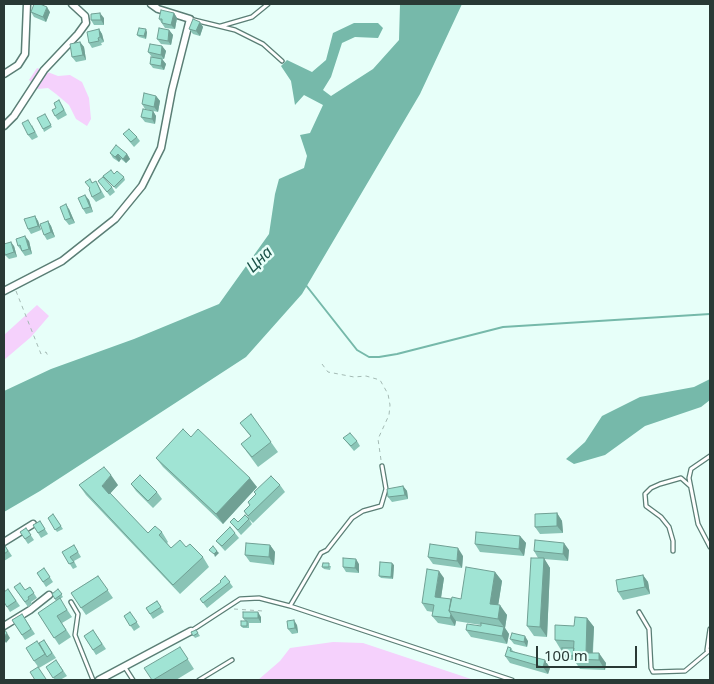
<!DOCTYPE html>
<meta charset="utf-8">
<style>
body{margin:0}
#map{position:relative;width:714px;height:684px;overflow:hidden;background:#e7fff9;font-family:"Noto Sans",sans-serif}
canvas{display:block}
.frame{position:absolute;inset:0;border:5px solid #293935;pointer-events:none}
.scale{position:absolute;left:536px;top:646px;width:101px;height:22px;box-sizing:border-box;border:2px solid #293935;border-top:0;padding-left:6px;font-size:15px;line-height:18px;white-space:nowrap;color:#293935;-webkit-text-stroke:4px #e7fff9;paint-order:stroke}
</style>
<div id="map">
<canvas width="714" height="684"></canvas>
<div class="frame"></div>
<div class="scale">100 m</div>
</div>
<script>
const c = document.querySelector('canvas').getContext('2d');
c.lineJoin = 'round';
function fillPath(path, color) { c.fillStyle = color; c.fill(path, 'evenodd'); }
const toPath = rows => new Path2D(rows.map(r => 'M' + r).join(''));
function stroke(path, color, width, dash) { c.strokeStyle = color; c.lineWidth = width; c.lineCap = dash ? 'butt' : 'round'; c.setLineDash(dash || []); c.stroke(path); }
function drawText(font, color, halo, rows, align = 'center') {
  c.font = font + ' "Noto Sans",sans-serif'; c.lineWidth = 5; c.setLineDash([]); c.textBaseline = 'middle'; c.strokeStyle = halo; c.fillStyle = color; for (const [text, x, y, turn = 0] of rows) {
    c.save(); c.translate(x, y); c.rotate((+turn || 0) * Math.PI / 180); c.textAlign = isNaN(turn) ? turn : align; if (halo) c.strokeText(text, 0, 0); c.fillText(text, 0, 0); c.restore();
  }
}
fillPath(toPath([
 [37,68,58,76,70,75,82,82,89,98,91,119,87,126,76,119,69,105,56,94,48,88,38,89,29,80],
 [37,305,49,316,31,337,4,360,4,335],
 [333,642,363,643,474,680,258,680,280,661,290,648]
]), '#f5d1fc');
fillPath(toPath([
 [400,4,462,4,420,94,302,294,246,357,40,491,4,512,4,391,51,369,134,339,219,304,269,234,275,194,279,179,304,168,307,156,300,135,310,133,323,105,304,95,295,105,291,81,281,66,287,60,312,72,326,60,333,33,354,23,378,23,383,28,378,38,355,37,342,43,331,77,323,90,331,96,373,69,399,40],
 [710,379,710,400,701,407,645,426,605,455,574,464,566,459,585,442,602,416,640,397,694,387]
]), '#76b9aa');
stroke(toPath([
 [305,284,357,350,369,357,379,357,397,354,503,327,710,314]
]), '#76b9aa', 2);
const lane = toPath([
 [190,19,235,30,263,44,282,61],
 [221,26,252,17,268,4],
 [710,456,691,469,689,478,698,524,710,547],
 [673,551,673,541,669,527,661,517,646,506,645,494,651,488,660,484,681,478,690,486],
 [71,602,78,614,75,635,93,680],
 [290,606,321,553,327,550,352,518,363,511,381,506,386,489,382,466],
 [639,612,649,629,651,668,653,672,685,671,710,650],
 [191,631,240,599,259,598,290,606,512,680],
 [707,650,710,629],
 [124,666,133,680],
 [199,680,232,660]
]);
const street = toPath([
 [4,74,18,65,25,54,27,4],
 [4,126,14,116,44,70,78,34,86,23,85,16,72,4],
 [4,291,62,261,115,219,142,186,161,148,172,90,190,19,158,9,151,4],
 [4,542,33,524],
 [4,626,30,610,49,595],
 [99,680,191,631]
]);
stroke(lane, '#5a7e75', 5.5);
stroke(street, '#5a7e75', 9);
stroke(toPath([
 [16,291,41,354,46,352,49,358],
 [322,364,328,372,354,377,366,376,380,380,388,394,390,405,389,415,378,439,381,460],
 [234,609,263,611]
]), '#a4bab4', 1, [4, 4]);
stroke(lane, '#fff', 3);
stroke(street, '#fff', 6);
fillPath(toPath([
 [31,12,50,12,46,22,34,17],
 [174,13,177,18,175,29,165,28,159,19],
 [104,18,104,25,94,25,91,20],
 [200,22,203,27,200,36,193,34,189,29],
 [99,29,102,34,104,42,101,43,102,45,92,48,89,43],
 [169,30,173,35,171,45,161,44,157,39],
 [147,32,146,39,139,37,137,35],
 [80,42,84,47,86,60,76,62,72,57],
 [162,46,166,51,164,59,162,59,166,64,164,70,153,68,150,64,152,57,148,52],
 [156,96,160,101,158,112,145,109,142,104],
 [62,105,67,115,58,120,55,116],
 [153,111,156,116,155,124,145,122,141,117],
 [46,116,52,127,44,132,43,129],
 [32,125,38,137,32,140,28,135],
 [123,134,137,137,140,141,134,147],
 [110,153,127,154,130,159,126,163,121,159,119,162,113,158],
 [114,174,124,177,125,180,116,189,103,176],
 [96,181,105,197,96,202,92,197,90,188,93,183],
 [98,181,112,187,115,192,110,196],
 [85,195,89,200,93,212,86,214,83,209],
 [69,209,75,223,69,225,65,220],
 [35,216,38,221,41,230,31,234,28,229],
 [48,221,51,226,55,237,47,240,44,235],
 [29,241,32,254,25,256,18,246],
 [14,246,17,257,9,259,5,255],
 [251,414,278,452,258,467,241,444,251,437,240,423],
 [191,437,257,487,223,524,163,467,156,458],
 [343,438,357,441,360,446,354,451],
 [131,484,157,492,162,499,153,508,136,491],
 [79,485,118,485,110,493,148,533,162,532,168,542,167,543,171,548,186,547,203,557,209,567,180,594,86,495],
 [280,485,285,492,253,523,249,519,244,511,250,505,248,502,256,494,254,492],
 [403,486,407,491,408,499,392,502,388,497],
 [557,513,562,521,563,533,540,534,535,527],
 [53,514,63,529,57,532,48,518],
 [249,519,252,524,241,535,230,522,238,522],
 [40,521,48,534,41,538,33,525],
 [26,528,34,540,28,544,20,532],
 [235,533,239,538,225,551,216,541],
 [520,536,526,543,524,556,480,552,475,544],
 [4,544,12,556,4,561],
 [74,545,81,557,74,561,77,567,73,569,62,552],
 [270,545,275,552,274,565,250,562,245,555],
 [569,550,568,561,544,559,550,568,547,637,534,636,527,626,538,558,534,551],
 [463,556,462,568,433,564,428,557],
 [359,564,359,573,346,572,343,567],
 [394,565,393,579,381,578,379,576],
 [331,566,330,570,324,569,322,567],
 [44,568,53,582,46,587,37,573],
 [495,572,502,581,498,605,507,615,505,628,509,634,507,644,471,637,466,630,481,626,481,625,456,621,455,626,438,623,432,616,433,612,427,611,422,603,444,578,441,598,451,599,461,599],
 [643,575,648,582,650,594,623,600,618,592],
 [98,576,113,598,86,615,71,593],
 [225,576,233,587,207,608,200,599,221,582],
 [14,587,25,590,30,587,37,598,31,602,32,604,28,607],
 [8,589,20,606,10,612,4,602],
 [58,589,63,597,60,599,72,617,62,623,71,637,59,645,38,613,56,601,52,594],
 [157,601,164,612,153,619,146,608],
 [130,612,140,627,134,631,124,616],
 [22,614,35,634,25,640,12,620],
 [261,617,261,623,249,623,249,628,243,628,241,626,245,621,243,618],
 [587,618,594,627,593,653,606,663,605,670,580,669,574,660,565,660,562,655,562,650,561,650,555,640],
 [297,625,298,633,292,634,288,629],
 [93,630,106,649,96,655,84,636],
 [196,630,200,636,195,638,191,632],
 [510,639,528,641,527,647,514,644],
 [44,640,56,658,39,668,34,661,39,643],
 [180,647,194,669,176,680,152,680],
 [511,648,513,651,550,668,548,674,510,663,505,656],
 [56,660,67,676,60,680,55,680,46,667]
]), '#8ac4b6');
fillPath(toPath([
 [47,7,50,12,46,22,43,17],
 [100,13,104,18,104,25,101,20],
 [174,13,177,18,175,29,171,25],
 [200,22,203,27,200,36,196,31],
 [99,29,102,34,104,42,100,37],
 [146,29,147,32,146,39,144,36],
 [169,30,173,35,171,45,168,41],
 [80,42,84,47,86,60,83,55],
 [162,46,166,51,164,59,161,55],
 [162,59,166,64,164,70,161,66],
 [156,96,160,101,158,112,154,107],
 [153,111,156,116,155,124,152,119],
 [118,154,121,159,119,162,115,157],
 [127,154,130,159,126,163,123,159],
 [85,195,89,200,93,212,90,207],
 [66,204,69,209,75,223,71,218],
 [35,216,38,221,41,230,38,226],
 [48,221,51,226,55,237,51,232],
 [25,236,29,241,32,254,29,249],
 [11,242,14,246,17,257,14,252],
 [111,475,118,485,108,496,102,486],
 [250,478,257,487,223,524,216,514],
 [403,486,407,491,408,499,405,495],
 [557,513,562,521,563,533,557,526],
 [520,536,526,543,524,556,519,549],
 [564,543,569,550,568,561,563,554],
 [270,545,275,552,274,565,269,557],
 [458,548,463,556,462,568,457,561],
 [217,551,219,553,215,557,214,554],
 [544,558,550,568,547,637,540,627],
 [356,559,359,564,359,573,355,568],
 [392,563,394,565,393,579,391,577],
 [439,571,444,578,440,604,435,597],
 [495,572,502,581,497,613,490,604],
 [643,575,648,582,650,594,645,587],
 [500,605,507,615,505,628,509,634,507,644,502,636,504,627,498,619],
 [258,612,261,617,261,623,258,618],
 [451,614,456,621,455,626,450,618],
 [587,618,594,627,592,660,586,653],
 [294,620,297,625,298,633,295,628],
 [7,633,10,638,6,643,4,640,4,637],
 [525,636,528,641,527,647,524,642],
 [599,653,606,663,605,670,599,660],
 [545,660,550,668,548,674,543,667]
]), '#70a094');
const building = toPath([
 [34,4,40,4,47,7,43,17,31,12,34,4],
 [161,10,174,13,171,25,162,23,162,19,159,19,161,10],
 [100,13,101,20,91,20,91,14,100,13],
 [193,19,200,22,196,31,189,29,193,19],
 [139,28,146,29,144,36,137,35,139,28],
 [159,28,169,30,168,41,157,39,159,28],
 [99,29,100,37,98,38,99,41,89,43,87,32,99,29],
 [80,42,83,55,72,57,70,44,80,42],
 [150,44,162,46,161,55,148,52,150,44],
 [151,57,162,59,161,66,150,64,151,57],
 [144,93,156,96,154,107,142,104,144,93],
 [59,100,64,110,55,116,52,110,56,108,54,103,59,100],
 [143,109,153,111,152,119,141,117,143,109],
 [45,114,51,125,43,129,37,118,45,114],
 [28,120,35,132,28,135,22,123,28,120],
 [129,129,137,137,131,142,123,134,129,129],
 [116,145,127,154,123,159,118,154,115,157,110,153,116,145],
 [111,170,114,174,117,171,124,177,114,187,103,176,111,170],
 [103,177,112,187,107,192,98,181,103,177],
 [90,179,92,183,96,181,101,192,92,197,89,189,90,188,85,182,90,179],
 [85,195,90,207,83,209,78,198,85,195],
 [66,204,71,218,65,220,60,207,66,204],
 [35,216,38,226,28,229,24,219,35,216],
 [48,221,51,232,44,235,40,224,48,221],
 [25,236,29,249,22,251,20,245,18,246,16,239,25,236],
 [11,242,14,252,5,255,4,250,4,244,11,242],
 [251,414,271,442,252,457,241,444,251,436,240,423,251,414],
 [183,429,191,437,198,429,250,478,216,514,156,458,183,429],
 [350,433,357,441,351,446,343,438,350,433],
 [104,467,111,475,102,486,109,494,110,493,148,533,155,526,162,532,159,535,171,548,180,540,186,547,190,544,203,557,173,585,79,485,104,467],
 [140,475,157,492,148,501,131,484,140,475],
 [271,476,280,485,248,516,244,511,250,505,248,502,256,494,254,492,271,476],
 [403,486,405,495,388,497,387,489,403,486],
 [557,513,557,526,535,527,535,514,557,513],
 [53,514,61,526,55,530,48,518,53,514],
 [245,515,249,519,238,530,230,522,234,518,238,522,245,515],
 [40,521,45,529,38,533,33,525,40,521],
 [230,527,235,533,222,546,216,541,230,527],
 [26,528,31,535,25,539,20,532,26,528],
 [476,532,520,536,519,549,475,544,476,532],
 [535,540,564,543,563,554,534,551,535,540],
 [246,543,270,545,269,557,245,555,246,543],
 [4,544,8,551,4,554,4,544],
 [430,544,458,548,457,561,428,557,430,544],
 [74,545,78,552,70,557,74,562,69,564,62,552,74,545],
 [213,546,217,551,214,554,209,550,213,546],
 [343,558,356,559,355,568,343,567,343,558],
 [531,558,544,558,540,627,527,626,531,558],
 [380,562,392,563,391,577,379,576,380,562],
 [323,563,329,563,329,567,322,567,323,563],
 [466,567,495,572,490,604,500,605,498,619,449,611,452,597,461,599,466,567],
 [44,568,50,577,43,582,37,573,44,568],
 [427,569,439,571,435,597,451,599,449,611,451,614,450,618,432,616,434,605,422,603,427,569],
 [643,575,645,587,618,592,616,580,643,575],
 [98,576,108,590,81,608,71,593,98,576],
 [225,576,230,582,203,603,200,599,221,582,220,581,225,576],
 [20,583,25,590,30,587,34,593,28,597,29,599,25,602,14,587,20,583],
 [8,589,16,601,7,607,4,602,4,592,8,589],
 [58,589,62,594,55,599,52,594,58,589],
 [60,598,67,610,57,616,66,630,54,638,38,613,60,598],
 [157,601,161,607,150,614,146,608,157,601],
 [130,612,137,622,130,626,124,616,130,612],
 [243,612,258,612,258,618,243,618,243,612],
 [22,614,31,629,22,635,12,620,22,614],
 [575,617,587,618,586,653,599,653,599,660,573,659,574,641,555,640,555,625,574,626,575,617],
 [294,620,295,628,288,629,287,621,294,620],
 [241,621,247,621,247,626,241,626,241,621],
 [481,623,504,627,502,636,466,630,467,624,481,626,481,623],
 [4,629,7,633,4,637,4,629],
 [93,630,102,644,93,650,84,636,93,630],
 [196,630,198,633,193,636,191,632,196,630],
 [512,633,525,636,524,642,510,639,512,633],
 [44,640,52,653,47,657,39,643,44,640],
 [37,641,45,654,34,661,26,648,37,641],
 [180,647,188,659,153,680,152,680,144,668,180,647],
 [508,647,511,648,510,651,545,660,543,667,505,656,508,647],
 [562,648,574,648,573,656,562,655,562,648],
 [56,660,63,671,53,678,46,667,56,660],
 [38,667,46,679,44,680,35,680,30,672,38,667]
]);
fillPath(building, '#a0e4d4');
stroke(building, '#70a094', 1);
drawText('italic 16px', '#1b5349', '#e7fff9', [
 ["Цна",260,260,-44]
]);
</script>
